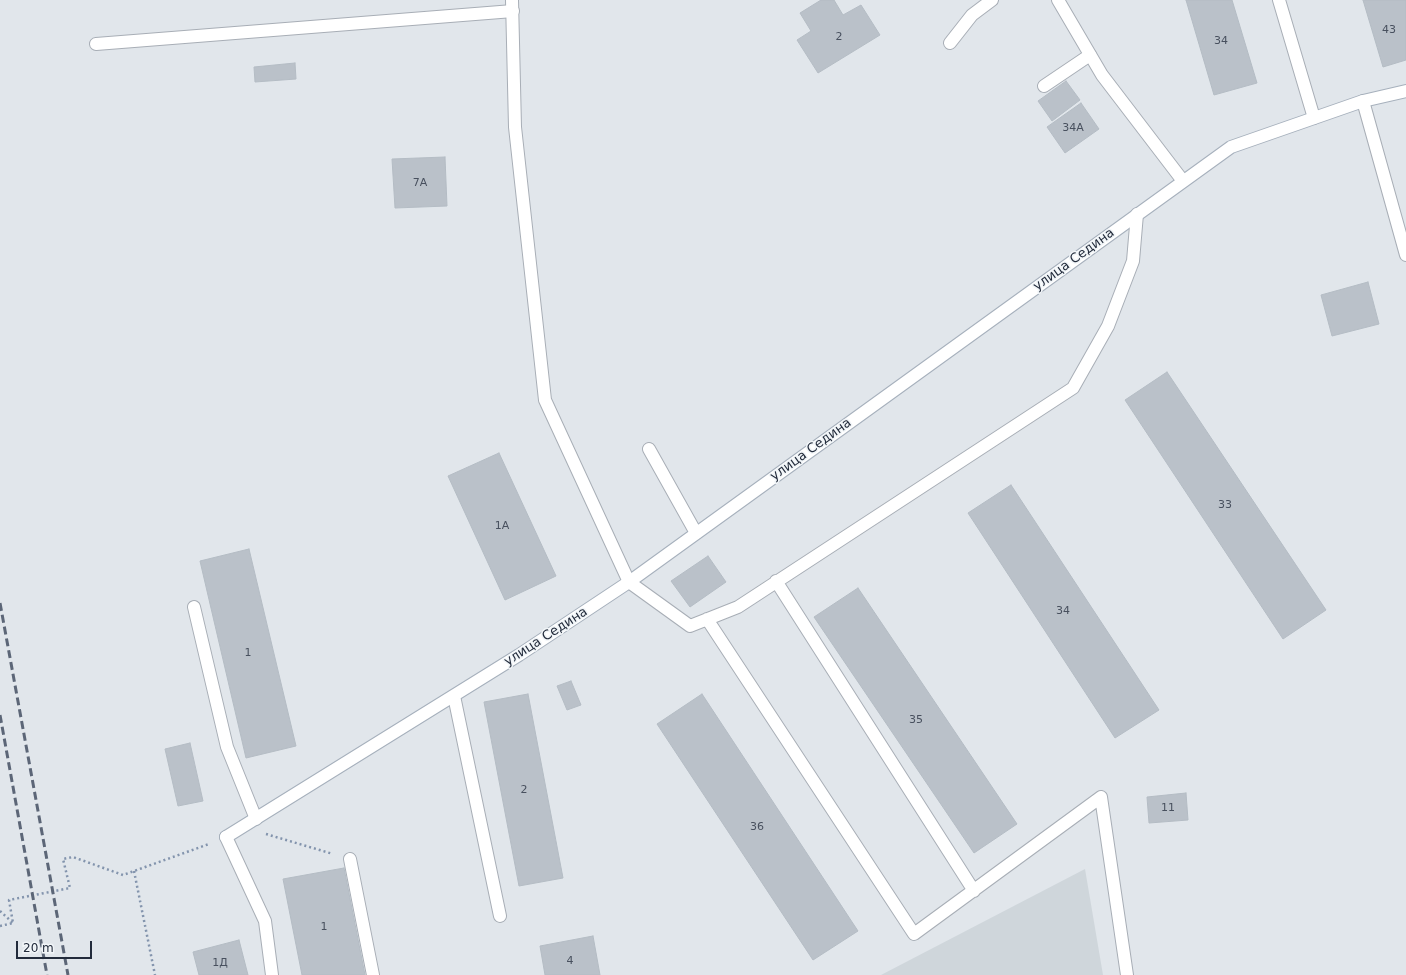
<!DOCTYPE html>
<meta charset="utf-8">
<style>
body{margin:0}
#map{position:relative;width:1406px;height:975px;overflow:hidden;background:#e1e6eb;font-family:"DejaVu Sans",sans-serif}
canvas{display:block}
.scale{position:absolute;left:16px;top:941px;width:76px;height:18px;box-sizing:border-box;border:2px solid #222b3b;border-top:0;padding-left:5px;font-size:12px;line-height:14px;white-space:nowrap;color:#222b3b;-webkit-text-stroke:3px #f1f5f8;paint-order:stroke}
</style>
<div id="map">
<canvas width="1406" height="975"></canvas>
<div class="scale">20 m</div>
</div>
<script>
const c = document.querySelector('canvas').getContext('2d');
c.lineJoin = 'round';
function fillPath(path, color) { c.fillStyle = color; c.fill(path, 'evenodd'); }
const toPath = rows => new Path2D(rows.map(r => 'M' + r).join(''));
function stroke(path, color, width, dash) { c.strokeStyle = color; c.lineWidth = width; c.lineCap = dash ? 'butt' : 'round'; c.setLineDash(dash || []); c.stroke(path); }
function drawText(font, color, halo, rows, align = 'center') {
  c.font = font + ' "DejaVu Sans",sans-serif'; c.lineWidth = 3; c.setLineDash([]); c.textBaseline = 'middle'; c.strokeStyle = halo; c.fillStyle = color; for (const [text, x, y, turn = 0] of rows) {
    c.save(); c.translate(x, y); c.rotate((+turn || 0) * Math.PI / 180); c.textAlign = isNaN(turn) ? turn : align; if (halo) c.strokeText(text, 0, 0); c.fillText(text, 0, 0); c.restore();
  }
}
fillPath(toPath([
 [1085,869,1103,975,881,975]
]), '#cfd6db');
const building = toPath([
 [821,0,834,0,843,15,861,5,880,35,818,73,797,40,811,31,800,13,821,0],
 [1186,0,1232,0,1257,83,1214,95,1186,0],
 [1363,0,1406,0,1406,60,1383,67,1363,0],
 [295,63,296,79,255,82,254,67,295,63],
 [1066,81,1080,100,1052,121,1038,101,1066,81],
 [1081,103,1099,129,1065,153,1047,127,1081,103],
 [445,157,447,206,395,208,392,159,445,157],
 [1368,282,1379,324,1332,336,1321,295,1368,282],
 [1167,372,1326,610,1283,639,1125,400,1167,372],
 [499,453,556,576,505,600,448,476,499,453],
 [1011,485,1159,710,1115,738,968,513,1011,485],
 [249,549,296,746,246,758,200,561,249,549],
 [708,556,726,582,690,607,671,581,708,556],
 [858,588,1017,824,974,853,814,617,858,588],
 [571,681,581,705,567,710,557,686,571,681],
 [528,694,563,878,519,886,484,702,528,694],
 [702,694,858,931,813,960,657,724,702,694],
 [190,743,203,801,178,806,165,749,190,743],
 [1186,793,1188,820,1149,823,1147,797,1186,793],
 [344,868,365,975,302,975,283,879,344,868],
 [593,936,600,975,545,975,540,946,593,936],
 [239,940,248,975,199,975,193,952,239,940]
]);
fillPath(building, '#bac1c9');
stroke(building, '#b4bcc4', 1);
const lane = toPath([
 [1279,0,1314,118],
 [950,43,972,15,992,0],
 [96,44,513,11],
 [1044,86,1090,55],
 [1363,101,1406,255],
 [649,449,696,533],
 [776,581,974,891],
 [629,582,690,626,738,607,1073,388,1108,326,1133,261,1137,214],
 [194,607,227,747,256,819],
 [707,619,914,934,1101,797,1127,975],
 [454,696,500,916],
 [350,859,373,975]
]);
const street = toPath([
 [512,0,515,127,545,400,629,582],
 [1058,0,1102,75,1183,181],
 [226,837,265,921,272,975]
]);
const secondary = toPath([
 [226,837,519,655,629,582,1231,147,1363,101,1406,91]
]);
stroke(lane, '#a8aeb6', 14);
stroke(street, '#a8aeb6', 14);
stroke(secondary, '#a6b0bc', 14);
stroke(toPath([
 [266,834,333,854],
 [134,871,155,975],
 [0,911,13,923],
 [0,926,13,923,9,900,70,888,63,859,73,857,123,875,209,844]
]), '#8394ad', 2.5, [2, 3]);
stroke(lane, '#fff', 12);
stroke(street, '#fff', 12);
stroke(secondary, '#fff', 12);
stroke(toPath([
 [0,603,68,975],
 [0,715,47,975]
]), '#5c6677', 3, [8, 4]);
drawText('11px', '#48505e', null, [
 ["43",1389,30],
 ["2",839,37],
 ["34",1221,41],
 ["34А",1073,128],
 ["7А",420,183],
 ["33",1225,505],
 ["1А",502,526],
 ["34",1063,611],
 ["1",248,653],
 ["35",916,720],
 ["2",524,790],
 ["11",1168,808],
 ["36",757,827],
 ["1",324,927],
 ["4",570,961],
 ["1Д",220,963]
]);
drawText('13px', '#222b3b', '#f1f5f8', [
 ["улица Седина",1074,260,-36],
 ["улица Седина",811,450,-36],
 ["улица Седина",546,637,-33]
]);
</script>
